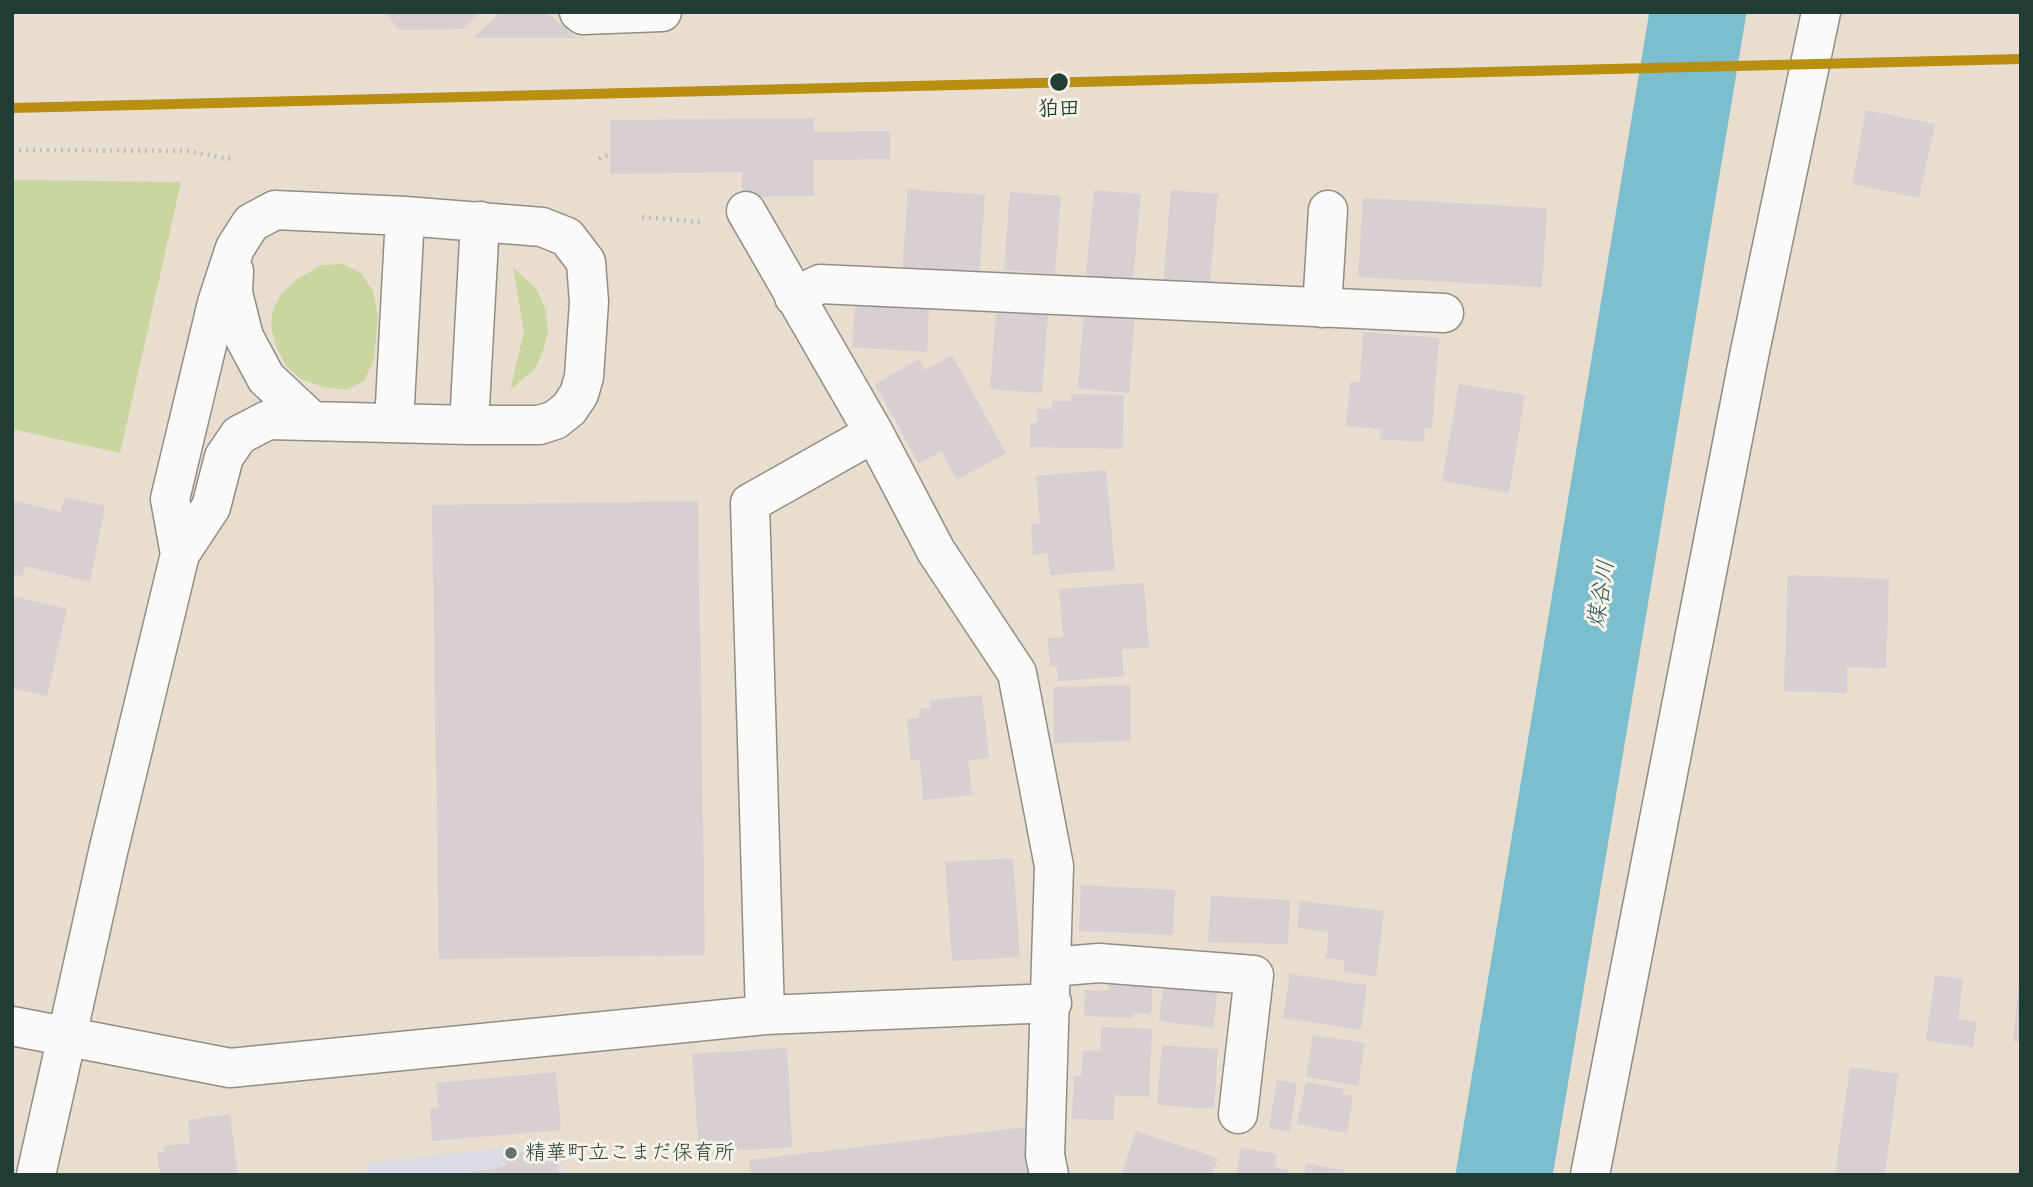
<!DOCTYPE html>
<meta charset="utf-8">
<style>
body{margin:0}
#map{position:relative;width:2033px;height:1187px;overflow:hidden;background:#e8ddce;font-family:Mali,sans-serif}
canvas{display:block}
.frame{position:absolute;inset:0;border:14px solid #1f3d34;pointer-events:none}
</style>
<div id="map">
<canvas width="2033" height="1187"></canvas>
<div class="frame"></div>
</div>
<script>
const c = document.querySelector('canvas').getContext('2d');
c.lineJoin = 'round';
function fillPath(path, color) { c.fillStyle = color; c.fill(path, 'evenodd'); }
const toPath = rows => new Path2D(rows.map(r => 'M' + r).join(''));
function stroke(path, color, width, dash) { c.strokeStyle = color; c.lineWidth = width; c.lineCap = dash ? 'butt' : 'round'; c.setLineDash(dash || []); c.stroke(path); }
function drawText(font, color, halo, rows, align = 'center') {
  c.font = font + ' Mali,"Klee One",sans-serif'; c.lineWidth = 6; c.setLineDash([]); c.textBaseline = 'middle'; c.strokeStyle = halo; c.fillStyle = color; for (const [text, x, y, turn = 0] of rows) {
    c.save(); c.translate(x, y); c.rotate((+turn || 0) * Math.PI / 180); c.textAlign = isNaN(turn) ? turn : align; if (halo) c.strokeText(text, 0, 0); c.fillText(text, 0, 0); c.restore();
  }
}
fillPath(toPath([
 [559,1142,562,1175,367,1175,366,1163]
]), '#dadbe6');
fillPath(toPath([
 [12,180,181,182,120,453,12,429],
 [343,264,361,273,373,291,378,317,374,359,364,381,347,390,324,387,301,379,286,366,276,346,271,326,273,310,281,294,297,279,322,265],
 [513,267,537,290,546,311,548,332,542,354,534,370,510,390,524,332]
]), '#c9d6a0');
stroke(toPath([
 [1504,1175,1698,12]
]), '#7cbecd', 96);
fillPath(toPath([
 [384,12,480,12,463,29,400,30],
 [501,12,546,12,577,38,473,38],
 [1866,110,1935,124,1919,198,1852,184],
 [814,118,814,132,890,131,890,159,814,160,814,196,742,197,742,172,610,174,610,120],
 [908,189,985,195,979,279,902,273],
 [1094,190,1141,194,1132,290,1085,286],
 [1171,190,1218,194,1209,289,1163,285],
 [1010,192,1061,196,1055,274,1004,270],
 [1363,198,1547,208,1542,287,1358,277],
 [855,303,929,308,927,352,852,347],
 [1084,310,1135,314,1129,393,1078,388],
 [996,311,1048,315,1042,393,990,389],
 [1363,332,1439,338,1432,428,1425,428,1424,442,1380,439,1381,429,1346,426,1350,382,1360,382],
 [952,355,1006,453,957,480,941,451,919,464,875,384,919,359,925,370],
 [1459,384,1525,395,1509,493,1442,481],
 [1071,394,1124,395,1123,449,1030,447,1031,423,1037,423,1037,409,1052,409,1052,401,1071,401],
 [1106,470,1115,570,1050,575,1048,553,1033,555,1031,524,1040,523,1036,476],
 [65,497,105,506,90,582,25,566,22,576,12,574,12,500,60,512],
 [698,501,705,955,439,959,432,505],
 [1788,575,1889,579,1886,668,1847,667,1847,693,1784,691],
 [1144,583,1149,648,1122,649,1124,676,1058,681,1057,666,1050,666,1048,638,1063,637,1059,589],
 [12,596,67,609,47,696,12,688],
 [1130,685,1131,741,1054,743,1053,687],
 [982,695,989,758,968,760,972,795,923,800,920,760,911,760,907,719,919,718,919,709,931,708,930,700],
 [1013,858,1020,957,952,961,945,862],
 [1081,885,1175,890,1173,935,1079,931],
 [1211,896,1290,900,1288,944,1208,942],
 [1300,901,1384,911,1376,976,1343,972,1344,960,1326,958,1329,932,1297,928],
 [1290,974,1367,985,1361,1030,1283,1018],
 [1935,975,1963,979,1958,1019,1977,1022,1973,1047,1926,1041],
 [1153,978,1151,1014,1133,1013,1132,1018,1084,1016,1085,990,1108,991,1109,981],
 [1164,980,1218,986,1213,1028,1159,1021],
 [2019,983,2021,983,2021,1042,2013,1041],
 [1101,1027,1152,1029,1149,1097,1115,1095,1113,1120,1072,1119,1074,1076,1081,1076,1083,1050,1100,1051],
 [1313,1035,1365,1043,1358,1086,1306,1077],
 [1162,1045,1218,1049,1214,1109,1157,1105],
 [787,1048,792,1147,699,1153,692,1054],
 [1850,1067,1898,1074,1885,1175,1835,1175],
 [556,1072,561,1130,432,1141,430,1109,438,1108,436,1083],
 [1277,1080,1297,1083,1290,1132,1269,1128],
 [1306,1082,1344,1089,1342,1094,1353,1096,1347,1133,1297,1124],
 [230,1114,238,1175,160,1175,157,1153,165,1152,164,1146,190,1143,188,1120],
 [1026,1127,1032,1175,751,1175,749,1160],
 [1136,1131,1218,1158,1212,1175,1121,1175],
 [555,1148,559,1175,455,1175,506,1166,504,1155],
 [1241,1148,1277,1154,1275,1167,1289,1170,1288,1175,1236,1175],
 [1306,1163,1344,1170,1343,1175,1304,1175]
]), '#d8cfd2');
const minor = toPath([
 [579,12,583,15,662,12],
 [746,211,874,433,936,551,1017,673,1054,866,1045,1155,1049,1175],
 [234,271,233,293,244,337,266,378,311,420],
 [794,297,820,284,1444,313],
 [1322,308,1328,210],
 [394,423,405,216],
 [469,425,480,221],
 [1051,967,1099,963,1254,975,1238,1114],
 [765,1015,750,503,874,433],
 [12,1026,230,1068,765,1015,1052,1003],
 [36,1175,108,852,180,554,211,507,224,457,239,435,268,420,469,425,539,425,555,420,569,409,579,394,584,377,589,302,586,262,567,237,542,227,405,216,275,210,251,223,235,248,217,303,170,499,180,554],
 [1590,1175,1749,356,1821,12]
]);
stroke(minor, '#8f8e85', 41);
stroke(toPath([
 [12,150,187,151,232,159],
 [599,159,610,154],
 [642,217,701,222]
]), '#bdbeba', 4.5, [2, 5]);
stroke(minor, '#fcfaf8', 38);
stroke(toPath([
 [12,108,2021,59]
]), '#b88f11', 10);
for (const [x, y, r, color] of [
 [1059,82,10,"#1f3d34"],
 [511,1153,7,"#65756a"]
]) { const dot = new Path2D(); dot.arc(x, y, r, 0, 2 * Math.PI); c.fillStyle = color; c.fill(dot); stroke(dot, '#f7f3e8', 2.5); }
drawText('bold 21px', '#1f3d34', '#f7f3e8', [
 ["狛田",1059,109]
]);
drawText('21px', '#1f3d34', '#f7f3e8', [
 ["精華町立こまだ保育所",525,1153]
], 'left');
drawText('italic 23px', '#2a5a5a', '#f7f3e8', [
 ["煤谷川",1601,594,-81]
]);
</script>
